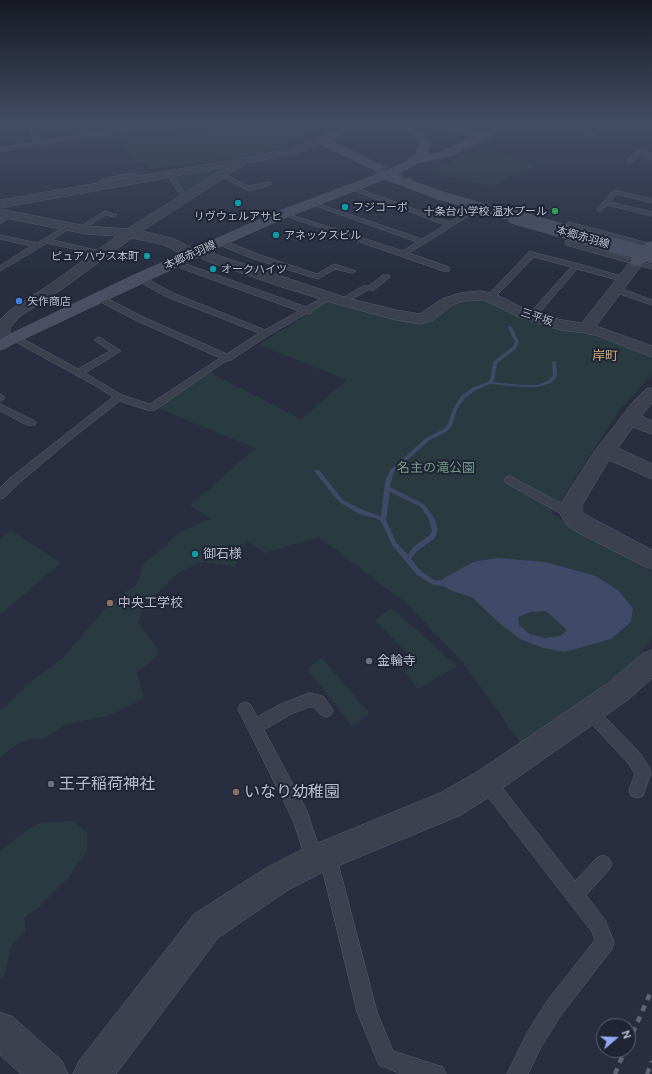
<!DOCTYPE html>
<meta charset="utf-8">
<style>
body{margin:0}
#map{position:relative;width:652px;height:1074px;overflow:hidden;background:#282e40;font-family:Ubuntu,sans-serif}
canvas{display:block}
.north{position:absolute;left:596px;top:1018px;width:40px;height:40px;box-sizing:border-box;background:#202536;border:1px solid #5d6171;border-radius:50%;rotate:71deg;font-size:11px;font-weight:700;line-height:16px;text-align:center;color:#b9bcca}
.north::after{content:'';display:block;margin:auto;width:14px;height:18px;background:#95a9f3;clip-path:polygon(50% 0,100% 100%,50% 72%,0 100%)}
</style>
<div id="map">
<canvas width="652" height="1074"></canvas>
<div class="north">N</div>
</div>
<script>
const c = document.querySelector('canvas').getContext('2d');
c.lineJoin = 'round';
function fillPath(path, color) { c.fillStyle = color; c.fill(path, 'evenodd'); }
const toPath = rows => new Path2D(rows.map(r => 'M' + r).join(''));
function stroke(path, color, width, dash) { c.strokeStyle = color; c.lineWidth = width; c.lineCap = dash ? 'butt' : 'round'; c.setLineDash(dash || []); c.stroke(path); }
function drawText(font, color, halo, rows, align = 'center') {
  c.font = font + ' Ubuntu,"Noto Sans JP",sans-serif'; c.lineWidth = 4; c.setLineDash([]); c.textBaseline = 'middle'; c.strokeStyle = halo; c.fillStyle = color; for (const [text, x, y, turn = 0] of rows) {
    c.save(); c.translate(x, y); c.rotate((+turn || 0) * Math.PI / 180); c.textAlign = isNaN(turn) ? turn : align; if (halo) c.strokeText(text, 0, 0); c.fillText(text, 0, 0); c.restore();
  }
}
fillPath(toPath([
 [279,122,291,122,308,137,261,153,152,170,143,162,131,160,124,143],
 [481,148,537,165,520,175,512,174,494,187,429,172],
 [218,168,223,170,185,193,175,177],
 [486,298,573,331,599,337,652,357,652,374,619,411,552,514,652,571,652,639,628,668,521,744,465,665,406,603,319,537,265,553,246,541,235,567,199,562,178,573,146,604,138,622,160,653,137,673,144,698,108,716,67,724,47,737,20,742,0,757,0,711,33,680,63,658,110,603,137,584,142,566,178,534,201,522,213,519,190,506,255,448,157,408,209,372,301,419,347,380,259,345,329,300,415,322,434,319,452,303,466,299],
 [10,530,61,563,0,615,0,538],
 [392,608,457,666,418,689,405,672,416,663,375,620],
 [322,658,369,713,352,726,307,669],
 [75,821,87,833,87,852,68,878,39,907,25,917,25,931,11,947,4,977,0,979,0,852,21,834,40,823]
]), '#2a3a41');
fillPath(toPath([
 [497,558,545,562,596,576,619,591,633,608,631,622,611,639,565,652,543,648,520,639,498,622,473,598,450,590,439,583,444,578,473,562],
 [546,611,567,630,560,636,545,638,530,634,519,625,518,617,531,612]
]), '#3f4968');
fillPath(toPath([
 [508,326,512,327,519,342,516,349,497,363,494,380,493,382,522,385,537,385,547,381,553,376,552,362,554,361,556,362,557,377,551,383,538,387,522,387,490,384,476,390,465,398,457,409,452,426,446,432,430,440,394,472,391,482,390,487,425,505,435,519,438,531,434,539,417,551,411,559,421,571,434,580,448,581,450,582,451,584,450,586,448,587,433,585,417,575,392,545,381,521,375,518,359,514,339,502,314,471,315,470,319,470,343,500,363,510,381,516,385,482,390,470,426,438,442,430,448,424,453,409,461,396,472,388,487,382,490,380,493,362,512,347,515,342,508,327,508,326],
 [390,492,421,507,429,519,432,531,430,535,413,547,408,555,396,542,386,520,390,492]
]), '#3f4968');
stroke(toPath([
 [376,167,411,184]
]), '#3e4355', 11, [11, 5.5]);
const service = toPath([
 [27,122,32,122,39,141,171,122,187,122,37,145,0,152,0,148,34,142,27,122],
 [545,122,555,122,597,135,594,137,545,122],
 [638,152,643,153,630,163,626,163,626,161,638,152],
 [167,172,171,172,188,198,187,199,183,199,166,173,167,172],
 [131,173,149,178,146,180,131,177,115,179,106,181,99,188,94,187,102,179,131,173],
 [221,174,225,174,248,186,269,182,272,184,253,190,247,190,221,176,221,174],
 [350,187,354,187,450,222,463,215,467,215,467,217,409,253,449,267,449,271,443,271,280,214,285,213,403,251,417,242,308,203,313,202,422,239,445,225,350,189,350,187],
 [615,190,652,199,652,203,616,194,610,202,652,212,652,216,607,205,601,211,597,211,597,209,613,191,615,190],
 [105,211,117,215,114,217,106,215,82,230,76,229,105,211],
 [8,214,13,215,0,224,0,219,8,214],
 [569,222,652,244,652,248,567,225,566,224,569,222],
 [68,225,70,226,70,228,52,240,105,252,105,256,47,243,0,271,0,266,31,246,0,239,0,235,37,243,68,225],
 [220,238,226,238,230,243,260,255,317,274,334,264,356,271,352,273,335,269,318,279,254,259,224,247,219,240,220,238],
 [566,241,572,241,652,265,652,269,566,245,566,241],
 [529,252,532,252,579,264,628,278,629,280,625,282,577,269,535,318,529,318,528,316,529,314,571,267,534,257,493,299,490,299,486,297,529,252],
 [180,264,186,264,306,307,327,295,330,295,334,297,312,311,311,313,307,313,269,335,231,360,224,362,155,410,147,410,120,401,70,440,18,484,4,498,0,499,0,488,10,478,113,397,96,386,12,340,11,338,12,336,18,336,78,369,110,351,94,340,98,337,101,338,121,351,85,373,122,395,150,404,220,358,135,320,95,299,95,295,101,295,141,316,227,354,259,333,167,297,136,280,136,276,142,276,173,293,265,330,299,311,180,268,180,264],
 [383,275,389,275,390,277,374,290,368,290,345,303,339,303,338,301,363,286,369,286,383,275],
 [614,288,620,288,652,300,652,305,614,292,614,288],
 [0,394,5,397,3,400,0,401,0,394],
 [0,404,35,421,36,423,35,425,27,425,0,411,0,404],
 [510,476,575,511,577,514,575,517,571,518,567,517,506,483,504,480,506,477,510,476],
 [309,693,323,696,333,710,331,715,326,717,321,715,314,707,309,707,291,714,264,730,307,811,320,851,321,849,327,846,333,849,336,855,377,1012,393,1051,443,1067,446,1074,401,1074,379,1065,357,1012,321,864,314,869,308,866,293,820,238,709,240,704,245,702,250,704,257,717,281,704,309,693],
 [590,705,595,707,640,753,649,767,651,773,643,796,637,798,631,796,629,790,635,774,628,763,585,717,583,712,585,707,590,705],
 [487,774,493,776,575,881,597,858,603,855,609,858,612,864,609,870,586,895,605,920,614,942,612,949,561,1015,541,1047,528,1074,507,1074,527,1033,547,1001,595,940,592,932,481,788,479,782,481,776,487,774]
]);
const minor = toPath([
 [426,122,443,122,487,136,488,138,487,140,479,140,426,122],
 [640,150,652,153,652,159,636,155,635,153,636,151,640,150],
 [243,158,248,161,247,163,142,231,174,239,194,249,199,247,204,248,217,255,347,298,396,310,420,314,442,299,460,293,480,291,493,293,529,311,562,320,582,323,632,259,637,258,642,259,644,262,596,326,652,346,652,357,598,336,585,333,561,330,519,317,484,300,463,301,452,305,433,320,420,324,396,320,337,304,282,287,207,261,198,256,193,258,188,257,164,245,132,238,62,289,19,317,10,328,9,345,7,348,0,350,0,320,9,311,52,283,117,236,86,234,0,217,0,209,86,226,127,229,226,167,0,208,0,200,243,158],
 [652,388,652,403,641,416,652,421,652,434,633,427,618,448,652,464,652,479,609,460,582,505,582,512,584,514,652,550,652,569,644,566,579,533,568,526,560,514,560,505,594,452,633,402,646,389,652,388],
 [652,650,652,678,629,699,497,792,461,815,325,871,288,890,218,938,116,1074,73,1074,79,1061,194,914,266,868,303,849,440,793,477,772,551,722,611,681,643,653,652,650],
 [0,1012,13,1017,62,1061,68,1074,21,1074,0,1055,0,1012]
]);
const tertiary = toPath([
 [339,122,350,122,356,128,351,131,348,130,339,122],
 [320,137,325,140,324,142,296,154,243,164,238,161,243,158,289,149,320,137]
]);
const secondary = toPath([
 [362,122,382,122,380,124,354,130,329,140,380,165,382,167,380,169,372,169,316,142,315,140,316,138,348,126,362,122],
 [400,122,411,122,423,132,430,145,427,155,441,152,507,122,521,122,448,157,420,162,395,175,443,192,518,214,520,217,518,220,510,220,435,198,385,179,287,217,228,243,0,350,0,339,134,275,279,211,381,173,408,161,416,154,420,145,415,136,400,122],
 [652,242,652,253,642,265,637,266,632,265,630,262,632,259,646,243,652,242]
]);
stroke(service, '#5a5e6e', 1);
stroke(minor, '#5a5e6e', 1);
stroke(tertiary, '#5a5e6e', 1);
stroke(secondary, '#5a5e6e', 1);
fillPath(service, '#3c4150');
fillPath(minor, '#3c4150');
fillPath(tertiary, '#3c4150');
fillPath(secondary, '#4a4f63');
stroke(toPath([
 [628,1044,652,989],
 [615,1074,625,1050],
 [647,1074,652,1061]
]), '#5e6477', 4.5, [6, 6]);
const secondaryBridge = toPath([
 [514,217,652,256]
]);
stroke(secondaryBridge, '#5a5e6e', 14, []);
stroke(secondaryBridge, '#4a4f63', 14);
const sky = c.createLinearGradient(0, 0, 0, 273);
sky.addColorStop(0, '#161923');
sky.addColorStop(0.45, '#424c64');
sky.addColorStop(1, '#424c6400');
c.fillStyle = sky;
c.fillRect(0, 0, 652, 273);
for (const [x, y, r, color] of [
 [238,203,4,"#0f9aa8"],
 [345,207,4,"#0f9aa8"],
 [555,211,4,"#2e9e5b"],
 [276,235,4,"#0f9aa8"],
 [147,256,4,"#0f9aa8"],
 [213,269,4,"#0f9aa8"],
 [19,301,4,"#3f7fe0"],
 [195,554,4,"#0f9aa8"],
 [110,603,4,"#8d6e63"],
 [369,661,4,"#6b7280"],
 [51,784,4,"#6b7280"],
 [236,792,4,"#8d6e63"]
]) { const dot = new Path2D(); dot.arc(x, y, r, 0, 2 * Math.PI); c.fillStyle = color; c.fill(dot); stroke(dot, '#202536', 1.5); }
drawText('11px', '#b9bcca', '#202536', [
 ["フジコーポ",353,207],
 ["十条台小学校 温水プール",547,211,"right"],
 ["リヴウェルアサヒ",238,216,"center"],
 ["アネックスビル",284,235],
 ["ピュアハウス本町",139,256,"right"],
 ["オークハイツ",221,269],
 ["矢作商店",27,301]
], 'left');
drawText('11px', '#b9bcca', '#202536', [
 ["本郷赤羽線",583,237,16],
 ["本郷赤羽線",190,255,-24],
 ["三平坂",537,317,18]
]);
drawText('13px', '#d0aa6e', '#202536', [
 ["岸町",605,356]
]);
drawText('13px', '#719a82', '#202536', [
 ["名主の滝公園",436,468]
]);
drawText('13px', '#b9bcca', '#202536', [
 ["御石様",203,554],
 ["中央工学校",118,603],
 ["金輪寺",377,661]
], 'left');
drawText('16px', '#b9bcca', '#202536', [
 ["王子稲荷神社",59,784],
 ["いなり幼稚園",244,792]
], 'left');
</script>
